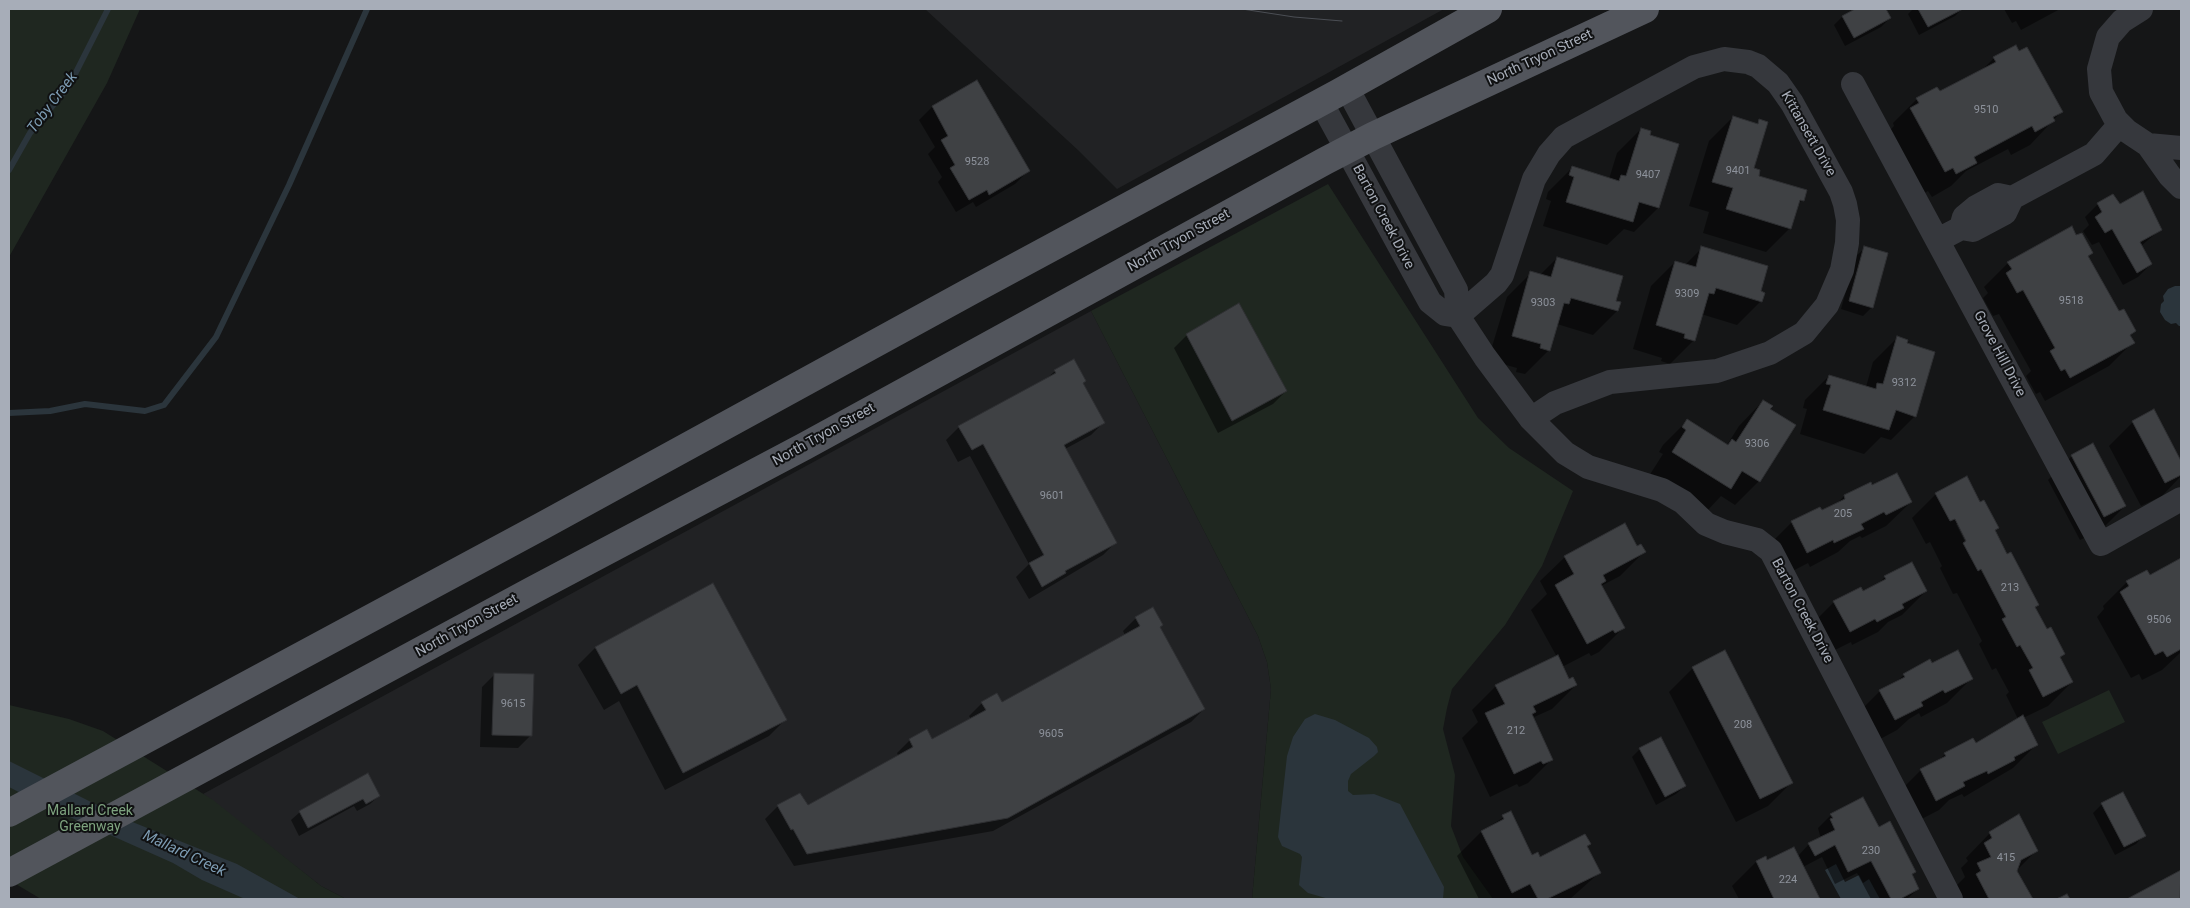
<!DOCTYPE html>
<style>
body{margin:0}
#map{position:relative;width:2190px;height:908px;overflow:hidden;background:#151617;font-family:Roboto,sans-serif}
canvas{display:block}
.frame{position:absolute;inset:0;border:10px solid #a7adb8;pointer-events:none}
</style>
<div id="map">
<canvas width="2190" height="908"></canvas>
<div class="frame"></div>
</div>
<script>
const c = document.querySelector('canvas').getContext('2d');
c.lineJoin = 'round';
function fillPath(path, color) { c.fillStyle = color; c.fill(path, 'evenodd'); }
const toPath = rows => new Path2D(rows.map(r => 'M' + r).join(''));
function stroke(path, color, width, dash) { c.strokeStyle = color; c.lineWidth = width; c.lineCap = dash ? 'butt' : 'round'; c.setLineDash(dash || []); c.stroke(path); }
function drawText(font, color, halo, rows, align = 'center') {
  c.font = font + ' Roboto,sans-serif'; c.lineWidth = 4; c.setLineDash([]); c.textBaseline = 'middle'; c.strokeStyle = halo; c.fillStyle = color; for (const [text, x, y, turn = 0] of rows) {
    c.save(); c.translate(x, y); c.rotate((+turn || 0) * Math.PI / 180); c.textAlign = isNaN(turn) ? turn : align; if (halo) c.strokeText(text, 0, 0); c.fillText(text, 0, 0); c.restore();
  }
}
fillPath(toPath([
 [925,9,1444,9,1117,189,1079,151],
 [1091,311,1258,636,1267,662,1271,689,1252,899,346,899,321,886,203,794]
]), '#212224');
fillPath(toPath([
 [9,9,140,9,107,83,9,257],
 [1328,184,1478,418,1509,448,1573,491,1542,566,1505,625,1452,689,1447,708,1443,729,1455,775,1451,826,1463,857,1493,899,1252,899,1271,689,1267,662,1258,636,1091,311],
 [2109,690,2125,722,2058,754,2042,722],
 [9,705,69,719,103,731,213,800,321,886,346,899,41,899,9,880]
]), '#1f2720');
fillPath(toPath([
 [2175,286,2181,286,2181,326,2179,326,2176,323,2171,324,2165,320,2160,312,2161,304,2164,301,2163,296,2168,289],
 [1315,714,1335,720,1369,738,1377,747,1378,752,1374,756,1351,774,1348,781,1348,791,1353,795,1374,794,1400,804,1444,887,1443,899,1329,899,1308,893,1299,885,1302,857,1300,854,1282,846,1278,837,1287,756,1293,737,1305,719],
 [9,761,125,819,237,864,300,899,245,899,202,880,173,863,54,810,9,787],
 [1836,864,1845,882,1859,875,1863,883,1869,879,1880,899,1841,899,1825,870]
]), '#2b353c');
fillPath(toPath([
 [1857,9,1885,9,1890,18,1881,27,1845,46,1834,25,1842,17],
 [1913,9,1962,9,1955,16,1919,35,1908,14],
 [2004,9,2060,9,2021,30,2016,21,2012,23],
 [1994,58,2061,112,2030,145,2011,155,2008,149,1966,171,1951,186,1932,197,1928,191,1921,195,1887,133,1894,126,1893,123,1917,99,1940,93,1981,71],
 [977,82,1028,171,1015,184,976,207,973,202,956,212,938,182,942,177,928,154,935,147,919,120,932,107],
 [1733,117,1756,125,1760,121,1753,169,1757,176,1802,200,1797,206,1790,228,1766,252,1703,233,1709,212,1689,206,1709,141],
 [1641,129,1648,136,1677,145,1658,208,1634,232,1624,229,1607,245,1543,226,1551,201,1546,199,1548,192,1572,168,1609,179,1617,153],
 [2098,204,2119,206,2161,229,2141,246,2151,264,2138,277,2123,285,2099,242,2092,245,2083,231,2089,225,2085,217],
 [2076,237,2092,253,2088,257,2119,313,2135,331,2130,336,2133,342,2109,366,2045,401,2040,392,2036,394,2026,376,2031,371,1999,314,1993,316,1983,298,1988,293,1984,287,2008,263],
 [1702,248,1759,292,1761,301,1737,325,1701,314,1694,340,1670,364,1661,361,1662,358,1633,349,1651,286,1675,262,1685,265],
 [1865,248,1872,307,1863,316,1841,309,1856,256],
 [1557,258,1619,303,1617,311,1593,335,1557,324,1549,350,1525,374,1516,372,1517,368,1488,360,1507,297,1531,273,1540,275],
 [1187,335,1286,391,1273,404,1218,433,1174,348],
 [1897,338,1915,416,1891,440,1881,437,1864,454,1800,434,1807,409,1803,408,1805,400,1829,376,1866,387,1873,362],
 [1055,371,1082,383,1104,422,1091,435,1065,449,1116,542,1103,555,1029,599,1016,577,1029,564,970,456,958,462,946,440,959,427,1045,380],
 [1763,401,1769,409,1759,481,1735,505,1721,496,1706,512,1649,476,1663,454,1659,452,1663,445,1687,421,1727,445,1739,426],
 [2153,410,2181,463,2181,476,2162,496,2141,506,2109,446,2133,422],
 [2072,456,2125,506,2101,530,2080,540,2048,480],
 [1872,487,1911,502,1886,526,1862,538,1860,536,1850,541,1838,552,1810,567,1808,563,1783,576,1768,546,1792,522,1821,512,1836,505,1844,496],
 [1936,494,1980,504,1997,528,1994,531,2038,605,2034,608,2046,631,2063,654,2059,658,2072,682,2048,706,2023,718,2037,744,2013,768,1964,797,1962,794,1949,800,1939,810,1912,824,1897,794,1921,770,1936,763,1945,754,1975,744,2018,719,2006,695,2009,692,1996,668,1992,670,1979,644,1982,641,1957,593,1953,594,1940,568,1942,566,1930,542,1926,544,1912,518],
 [1956,524,1959,524,1970,546,1968,548],
 [1624,525,1637,548,1644,552,1620,576,1601,586,1623,628,1599,652,1591,656,1589,653,1562,667,1569,680,1576,685,1552,709,1532,718,1552,759,1528,783,1519,787,1517,784,1490,797,1462,738,1478,722,1472,710,1496,686,1557,657,1531,610,1547,594,1540,581,1565,557],
 [2181,559,2181,652,2162,670,2142,680,2139,674,2131,678,2097,617,2104,609,2103,606,2127,582,2149,577],
 [1885,577,1926,591,1902,615,1888,622,1878,632,1852,645,1851,642,1825,655,1810,626,1834,602,1862,593,1877,585],
 [712,584,786,719,769,736,665,790,619,701,604,710,578,665,595,648],
 [1136,618,1159,628,1204,709,1191,722,993,831,794,866,765,819,778,806,807,807,899,757,897,753,910,740,932,741,971,719,969,716,982,703,1001,703,1125,635,1123,631],
 [1931,665,1971,679,1947,703,1921,717,1919,713,1909,719,1897,730,1871,744,1856,715,1880,691,1895,683,1904,675],
 [1693,668,1792,782,1768,806,1736,822,1669,692],
 [495,674,531,735,518,748,480,747,482,687],
 [1640,749,1685,786,1676,794,1656,805,1632,757],
 [367,775,379,796,370,804,357,811,354,806,299,836,291,820,300,812],
 [2102,804,2144,835,2136,844,2115,855,2093,813],
 [1510,813,1532,856,1540,858,1589,844,1586,847,1599,873,1570,899,1479,899,1457,856,1481,832],
 [1831,815,1878,829,1915,872,1911,876,1918,889,1907,899,1871,899,1857,873,1835,884,1822,857,1803,867,1819,899,1739,899,1732,886,1756,862,1765,858,1767,862,1798,856,1809,844,1821,839,1818,828],
 [1990,833,2036,851,2016,871,2032,899,1953,899,1954,888,1965,877,1961,868,1968,861,1966,858],
 [2181,872,2181,899,2129,899]
]), '#0007');
stroke(toPath([
 [9,170,30,133,69,86,108,9],
 [9,413,50,411,85,404,145,411,164,405,216,337,289,185,367,9]
]), '#2b353c', 6);
const building = toPath([
 [1855,9,1886,9,1891,18,1854,38,1842,16,1855,9],
 [1918,9,1963,9,1928,27,1918,9],
 [2016,45,2019,51,2027,47,2063,112,2053,117,2055,121,2035,132,2032,126,1974,157,1977,163,1956,174,1953,168,1945,172,1910,108,1919,103,1916,98,1937,87,1940,91,1996,62,1993,57,2016,45],
 [977,80,1030,171,989,195,987,190,969,200,950,168,955,165,941,140,948,136,932,106,977,80],
 [1733,116,1758,124,1759,119,1768,122,1754,168,1760,170,1759,176,1807,190,1804,201,1800,200,1791,229,1726,209,1733,188,1712,182,1733,116],
 [1641,128,1651,131,1650,135,1679,144,1659,208,1639,202,1633,222,1566,202,1574,177,1569,175,1572,166,1619,181,1621,175,1626,176,1641,128],
 [2143,191,2162,230,2140,242,2152,264,2137,273,2112,229,2105,233,2095,217,2102,212,2097,203,2113,194,2120,204,2143,191],
 [2072,226,2076,235,2082,233,2093,253,2088,256,2119,311,2124,309,2136,331,2130,335,2135,343,2070,378,2065,369,2061,371,2050,351,2055,348,2023,290,2017,293,2006,273,2012,269,2007,262,2072,226],
 [1701,246,1768,266,1761,291,1765,293,1762,302,1716,288,1714,294,1709,293,1695,341,1684,338,1685,334,1656,325,1675,261,1696,267,1701,246],
 [1864,246,1888,253,1873,308,1849,301,1864,246],
 [1557,257,1623,276,1616,301,1621,302,1618,311,1571,298,1569,304,1564,303,1550,351,1540,348,1541,344,1512,336,1530,271,1551,277,1557,257],
 [1239,303,1287,391,1232,421,1186,334,1239,303],
 [1897,336,1908,340,1907,343,1935,352,1916,417,1896,410,1889,430,1823,410,1831,385,1826,384,1829,375,1876,389,1877,383,1883,384,1897,336],
 [1074,359,1086,381,1083,383,1105,423,1064,445,1117,543,1065,571,1066,573,1042,587,1029,563,1044,555,983,444,972,450,958,426,1056,373,1054,370,1074,359],
 [1763,400,1773,406,1770,409,1796,425,1760,482,1742,471,1731,489,1672,452,1686,430,1682,427,1687,419,1728,445,1732,439,1736,442,1763,400],
 [2154,409,2181,461,2181,475,2165,483,2132,421,2154,409],
 [2093,443,2126,506,2104,517,2071,455,2093,443],
 [1897,473,1912,502,1886,515,1884,512,1861,524,1864,529,1834,543,1833,540,1807,553,1791,521,1820,507,1822,510,1845,499,1844,495,1871,482,1872,485,1897,473],
 [1967,476,1980,502,1984,500,1999,528,1995,530,2007,554,2011,552,2039,605,2035,607,2047,629,2051,627,2065,654,2060,657,2073,682,2043,697,2029,670,2033,668,2020,645,2017,647,2002,619,2006,617,1981,569,1978,571,1963,543,1966,541,1955,519,1950,521,1935,493,1967,476],
 [1625,523,1637,546,1641,544,1646,552,1603,575,1606,581,1601,584,1625,628,1615,633,1613,630,1587,644,1555,585,1574,574,1564,556,1625,523],
 [2181,558,2181,649,2167,657,2163,651,2155,655,2120,592,2129,586,2126,581,2147,570,2150,575,2181,558],
 [1912,562,1927,591,1902,604,1904,608,1877,622,1875,619,1850,632,1833,601,1861,587,1863,591,1886,579,1884,576,1912,562],
 [713,583,787,720,683,773,637,685,621,694,595,647,713,583],
 [1153,607,1163,625,1160,627,1205,709,1008,818,807,854,793,829,791,830,777,805,800,793,808,805,913,747,909,739,927,729,932,739,986,710,981,702,997,693,1002,702,1140,626,1135,617,1153,607],
 [1725,650,1793,783,1760,799,1692,667,1725,650],
 [1958,650,1973,679,1945,693,1943,690,1921,702,1923,706,1895,720,1879,690,1905,677,1903,674,1930,659,1932,663,1958,650],
 [1558,655,1569,679,1573,677,1577,685,1533,706,1536,712,1532,714,1553,760,1543,764,1541,761,1514,774,1485,713,1505,704,1495,685,1558,655],
 [494,673,534,674,532,736,492,735,494,673],
 [2023,715,2038,745,2014,757,2015,760,1988,774,1987,771,1963,782,1965,786,1936,801,1920,769,1946,756,1944,753,1973,738,1976,743,2023,715],
 [1661,737,1686,786,1665,797,1639,748,1661,737],
 [368,773,380,796,366,804,363,799,308,828,299,811,368,773],
 [2123,792,2146,836,2124,847,2101,803,2123,792],
 [1863,797,1879,827,1890,821,1916,872,1912,874,1919,889,1902,898,1903,899,1891,899,1871,861,1848,872,1835,845,1815,856,1808,843,1835,830,1830,819,1833,818,1830,814,1863,797],
 [1511,811,1532,855,1538,852,1540,857,1585,834,1591,844,1587,846,1601,873,1547,899,1538,899,1530,884,1512,893,1481,831,1504,819,1502,815,1511,811],
 [2019,814,2038,851,2021,860,2017,871,2033,899,1989,899,1976,874,1981,871,1977,863,1991,857,1984,843,1992,838,1989,832,2019,814],
 [1794,847,1820,899,1774,899,1756,861,1766,856,1767,860,1794,847],
 [2181,870,2180,899,2127,899,2181,870],
 [2067,894,2070,899,2056,899,2061,897,2067,894]
]);
fillPath(building, '#3f4144');
stroke(building, '#2f3033', 1);
stroke(toPath([
 [2141,9,2122,21,2108,37,2099,69,2101,92,2116,120,2127,131,2148,145,2170,176,2181,187],
 [1853,84,2101,544,2181,499],
 [1321,102,1430,302,1445,314,1458,316,1456,290,1347,88],
 [2148,145,2181,148],
 [2012,198,2094,154,2120,124],
 [1938,240,1961,228,1973,230,2005,213,2012,198,1998,195,1976,207,1964,217,1961,228],
 [1531,419,1555,403,1610,382,1717,371,1770,353,1804,333,1827,305,1842,270,1847,243,1848,220,1845,204,1841,192,1792,103,1778,83,1758,66,1748,62,1724,59,1694,67,1564,137,1549,154,1534,179,1502,275,1496,283,1458,316,1485,357,1531,419,1565,453,1588,467,1662,490,1683,502,1706,524,1725,532,1757,540,1771,551,1951,899]
]), '#36383d', 24);
stroke(toPath([
 [9,813,542,526,971,291,1338,93,1488,9],
 [9,873,533,590,805,446,1325,161,1373,136,1645,9]
]), '#52555c', 28);
stroke(toPath([
 [1242,9,1294,17,1342,21]
]), '#4b4e54', 1);
drawText('11px', '#8d929b', null, [
 ["9510",1986,110],
 ["9528",977,162],
 ["9401",1738,171],
 ["9407",1648,175],
 ["9309",1687,294],
 ["9518",2071,301],
 ["9303",1543,303],
 ["9312",1904,383],
 ["9306",1757,444],
 ["9601",1052,496],
 ["205",1843,514],
 ["213",2010,588],
 ["9506",2159,620],
 ["9615",513,704],
 ["208",1743,725],
 ["212",1516,731],
 ["9605",1051,734],
 ["230",1871,851],
 ["415",2006,858],
 ["224",1788,880]
]);
drawText('14px', '#a7adb8', '#101112', [
 ["North Tryon Street",1540,58,-25],
 ["Kittansett Drive",1808,134,60],
 ["Barton Creek Drive",1383,217,62],
 ["North Tryon Street",1179,241,-29],
 ["Grove Hill Drive",1999,354,62],
 ["North Tryon Street",824,435,-29],
 ["Barton Creek Drive",1802,611,62],
 ["North Tryon Street",467,626,-29]
]);
drawText('14px', '#7ea37f', '#101112', [
 ["Mallard Creek",90,811],
 ["Greenway",90,827]
]);
drawText('italic 15px', '#7d9cb3', '#101112', [
 ["Toby Creek",53,103,-53],
 ["Mallard Creek",184,854,25]
]);
</script>
